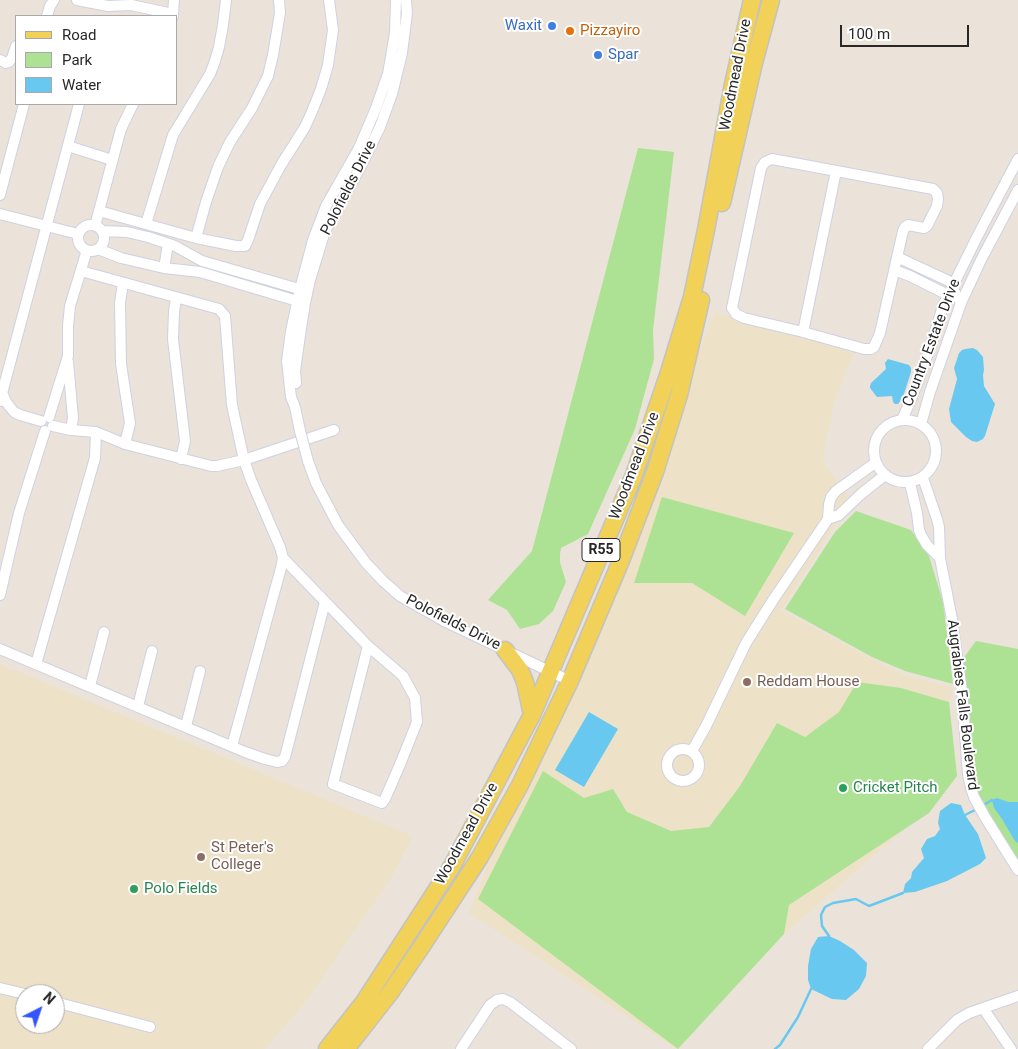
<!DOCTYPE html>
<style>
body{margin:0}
#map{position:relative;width:1018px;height:1049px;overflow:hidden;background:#ebe3d9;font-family:Roboto,sans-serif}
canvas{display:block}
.legend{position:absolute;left:15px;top:15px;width:162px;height:90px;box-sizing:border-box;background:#fff;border:1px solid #a9a9a9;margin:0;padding:6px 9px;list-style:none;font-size:15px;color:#282828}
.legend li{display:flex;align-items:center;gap:10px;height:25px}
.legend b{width:25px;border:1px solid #a9a9a9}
.north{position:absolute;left:15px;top:984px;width:50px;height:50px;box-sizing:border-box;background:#fff;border:1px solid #a9a9a9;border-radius:50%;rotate:41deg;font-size:14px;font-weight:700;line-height:20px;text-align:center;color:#282828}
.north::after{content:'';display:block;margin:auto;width:18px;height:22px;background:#3555fb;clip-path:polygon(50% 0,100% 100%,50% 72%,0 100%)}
.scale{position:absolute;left:840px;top:25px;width:129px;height:22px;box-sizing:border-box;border:2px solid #282828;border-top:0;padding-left:6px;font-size:15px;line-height:18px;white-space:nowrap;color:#282828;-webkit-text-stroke:4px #fff;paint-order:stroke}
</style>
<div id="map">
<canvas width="1018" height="1049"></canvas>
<ul class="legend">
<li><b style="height:6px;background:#f1d157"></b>Road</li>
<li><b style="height:14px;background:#ade294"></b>Park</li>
<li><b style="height:14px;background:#69c8ef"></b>Water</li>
</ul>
<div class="north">N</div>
<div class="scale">100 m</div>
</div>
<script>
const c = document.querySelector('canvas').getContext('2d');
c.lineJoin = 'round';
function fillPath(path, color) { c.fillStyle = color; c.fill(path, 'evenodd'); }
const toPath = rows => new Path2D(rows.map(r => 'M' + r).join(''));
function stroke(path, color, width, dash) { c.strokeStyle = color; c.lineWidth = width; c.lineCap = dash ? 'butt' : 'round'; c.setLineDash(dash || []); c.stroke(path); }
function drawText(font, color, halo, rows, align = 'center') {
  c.font = font + ' Roboto,sans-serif'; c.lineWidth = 4; c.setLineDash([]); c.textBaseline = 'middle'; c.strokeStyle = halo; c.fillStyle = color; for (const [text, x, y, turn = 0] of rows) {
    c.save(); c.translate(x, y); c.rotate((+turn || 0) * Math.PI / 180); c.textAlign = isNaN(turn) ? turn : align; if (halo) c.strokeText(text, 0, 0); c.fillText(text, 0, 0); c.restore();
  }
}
fillPath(toPath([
 [715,312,854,353,835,400,822,460,854,506,835,526,781,610,885,666,907,676,953,688,949,702,957,776,901,832,784,934,677,1049,469,913],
 [0,664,413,836,392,877,307,1000,290,1021,265,1049,0,1049],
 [25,994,55,994,55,1024,25,1024]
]), '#ede2c7');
fillPath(toPath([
 [638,148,674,152,653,330,654,359,635,429,588,534,561,548,560,554,560,562,566,582,553,611,539,624,520,629,507,610,488,600,532,551],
 [662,497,794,533,745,616,692,583,634,583],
 [856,511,911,530,929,556,943,602,953,684,905,671,872,657,785,609,835,532],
 [976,641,1018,649,1018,862,980,802,974,770,962,660],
 [857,682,901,688,949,702,957,776,929,813,789,905,784,934,678,1049,478,899,543,771,584,798,613,789,627,812,671,831,709,827,740,786,777,723,805,737,839,712]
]), '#ade294');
fillPath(toPath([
 [973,348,977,350,983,357,984,370,983,375,984,386,995,404,985,436,983,439,977,442,972,441,966,437,951,422,949,409,957,379,954,368,959,353,962,350,965,349],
 [888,359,909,365,911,368,911,372,903,397,898,404,895,404,893,402,892,396,877,397,870,388,870,386,871,383,886,369,885,363],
 [589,712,618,729,584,787,555,770],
 [997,798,1008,802,1018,802,1018,843,1015,841,1002,819,994,808,992,800],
 [951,803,961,805,965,815,978,834,986,858,980,864,947,881,915,892,903,893,905,884,911,878,912,872,924,858,921,849,927,839,935,836,940,829,938,823,940,811],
 [829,936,840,941,854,950,867,963,866,976,859,989,846,1000,832,999,811,989,808,980,808,966,811,949,818,937]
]), '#69c8ef');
stroke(toPath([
 [982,806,992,800],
 [965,815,977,809],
 [829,936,822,926,821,915,825,907,833,903,856,899,869,906,903,893],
 [775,1049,780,1045,798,1017,811,989]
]), '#69c8ef', 2.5);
const minor = toPath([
 [77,0,108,6,131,5,173,14],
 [47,16,50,6,54,0],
 [173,16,174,0],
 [0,60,6,63,9,62,12,58,16,46],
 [68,146,112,160],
 [772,159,933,189,937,193,938,199,937,206,927,226,924,228,908,225,905,227,903,231,880,333,874,347,871,349,864,349,803,332,744,318,736,314,732,308,761,168,765,162,772,159],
 [0,195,24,104],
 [99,211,196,238,236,246,245,246,248,240,260,204,281,165,305,127,311,114,321,89,328,65,333,30,329,0],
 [0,214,78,234],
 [146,224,173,135,210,74,215,61,219,47,223,25,226,0],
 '78 238a13 13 0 1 1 26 0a13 13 0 1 1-26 0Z',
 [95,226,115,151,121,129,133,104],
 [102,231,127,232,148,237,175,246,202,261,306,291],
 [196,238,206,202,218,167,230,142,252,108,268,76,273,55,280,13,279,0],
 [98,249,121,258,164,268,200,272,304,303],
 [897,257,953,283,954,291,961,303],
 [164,268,168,244],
 [894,270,910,276,948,295,952,292],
 [81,271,219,309,225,316,232,405,244,460,251,480,280,547,283,558,281,568,232,746],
 [123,283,120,303,121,364,130,423,125,444],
 [176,298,174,312,173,339,185,441,181,459],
 [803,332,836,171],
 [68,362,73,418,71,430],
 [296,383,295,371,300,335,305,303,310,280,325,231,362,164,380,127,392,94,402,53,407,13,406,0],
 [1,390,6,402,14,412,20,415,41,421],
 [0,401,79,104],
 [49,417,68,356,68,326,70,306,87,250],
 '874 451a31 31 0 1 1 62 0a31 31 0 1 1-62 0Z',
 [902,420,912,397,931,345,943,306,978,235,1018,159],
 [921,424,930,392,961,303,981,260,1018,190],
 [53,426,71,430,96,432,125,444,211,466,217,466,244,460,334,430],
 [300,431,295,407,291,397,287,361,291,331,300,289,313,240,326,206,359,148,376,108,388,74,395,33,396,0],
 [308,461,316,483,338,525,366,563,383,581,400,596,444,621,570,681],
 [923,478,937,519,939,527,940,558,952,619,962,692,968,774,971,788,974,797,985,817,1018,870],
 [910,483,917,513,919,530,921,535,927,545,940,558],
 [828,519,839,515,861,494,885,475],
 [283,558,368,646,403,676,415,698,417,722,401,762,385,799,382,803,333,784,368,646],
 [0,595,19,513,45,431],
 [0,649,245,752,265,759,277,762,282,761,285,757,325,602],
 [36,664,95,458,96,432],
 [90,686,104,632],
 [138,706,152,651],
 [186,726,200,671],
 '667 765a16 16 0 1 1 32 0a16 16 0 1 1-32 0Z',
 [692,751,706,726,746,643,773,600,828,519,829,504,831,497,836,491,875,463],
 [0,988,25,994],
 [55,1002,150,1027],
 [983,1008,1011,1049],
 [461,1049,490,1005,497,1000,503,999,510,1002,571,1049],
 [928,1049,957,1020,969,1013,1018,996]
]);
const primary = toPath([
 [722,203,754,63,771,0],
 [505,650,520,670,525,682,532,715],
 [327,1049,364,1002,452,866,532,715,634,475,669,372,692,297,706,230,733,84,752,0],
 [346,1049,390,993,422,946,480,857,520,785,570,681,620,563,655,472,679,395,701,300]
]);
stroke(minor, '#ced1e1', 12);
stroke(primary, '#c3c3c3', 19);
stroke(minor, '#fff', 10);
stroke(primary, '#f1d157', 16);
const minorBridge = toPath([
 [300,431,308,461]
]);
stroke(minorBridge, '#ced1e1', 12, []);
stroke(minorBridge, '#fff', 10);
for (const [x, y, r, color] of [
 [552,26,5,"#3f7fe0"],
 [570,31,5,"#e8710a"],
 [598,55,5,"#3f7fe0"],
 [747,682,5,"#8d6e63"],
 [843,788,5,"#2e9e5b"],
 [201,857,5,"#8d6e63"],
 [134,889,5,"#2e9e5b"]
]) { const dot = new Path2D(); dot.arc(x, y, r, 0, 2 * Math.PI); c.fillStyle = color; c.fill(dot); stroke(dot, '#fff', 2); }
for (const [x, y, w] of [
 [601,550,38]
]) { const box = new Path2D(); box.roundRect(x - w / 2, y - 11.5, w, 23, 4); c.fillStyle = '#fff'; c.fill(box); stroke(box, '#282828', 1); }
drawText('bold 14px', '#282828', null, [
 ["R55",601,550]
]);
drawText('15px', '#366cbe', '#fff', [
 ["Waxit",542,26],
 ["Spar",608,55,"left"]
], 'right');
drawText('15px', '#c56008', '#fff', [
 ["Pizzayiro",580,31]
], 'left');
drawText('15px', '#282828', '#fff', [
 ["Woodmead Drive",736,75,-79],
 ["Polofields Drive",349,188,-63],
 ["Country Estate Drive",932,343,-69],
 ["Woodmead Drive",635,466,-69],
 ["Polofields Drive",453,623,27],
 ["Augrabies Falls Boulevard",962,705,83],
 ["Woodmead Drive",467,834,-61]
]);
drawText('15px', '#785e54', '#fff', [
 ["Reddam House",757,682],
 ["St Peter's",211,848],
 ["College",211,865]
], 'left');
drawText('15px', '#27864d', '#fff', [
 ["Cricket Pitch",853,788],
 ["Polo Fields",144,889]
], 'left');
</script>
